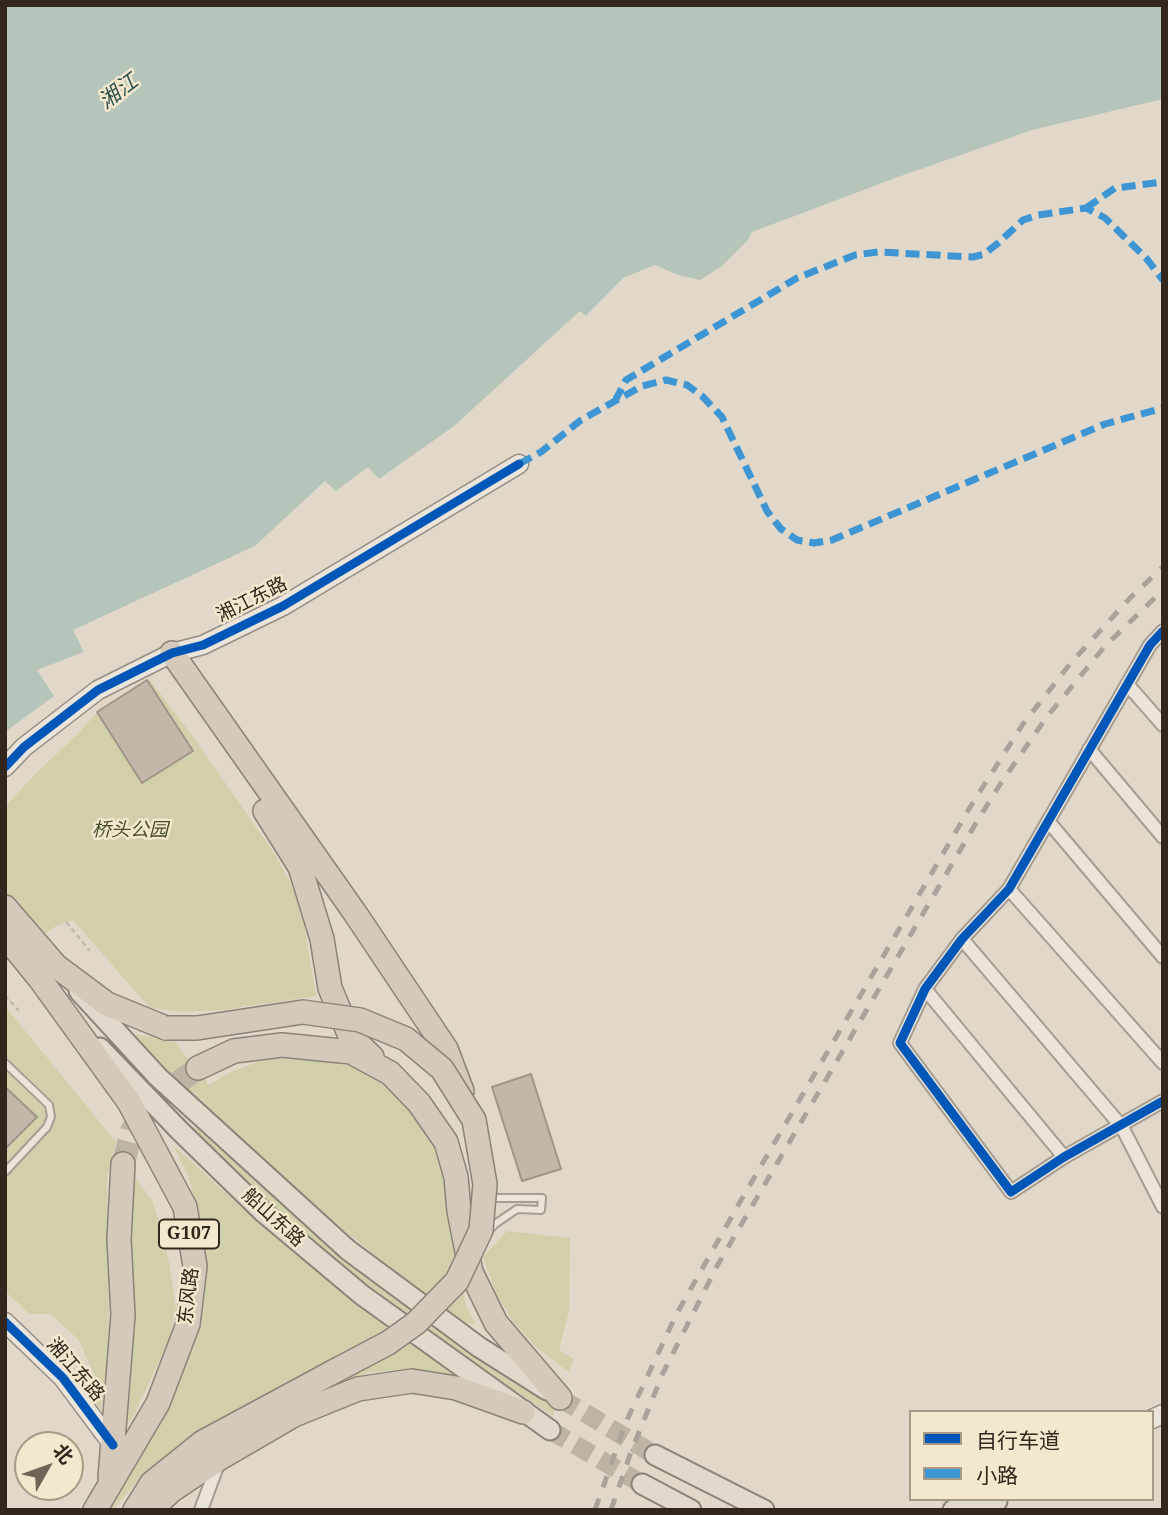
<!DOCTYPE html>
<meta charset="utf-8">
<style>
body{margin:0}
#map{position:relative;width:1168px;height:1515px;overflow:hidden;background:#e1d8c9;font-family:"Noto Serif","Noto Sans SC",serif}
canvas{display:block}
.frame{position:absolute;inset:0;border:7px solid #33261c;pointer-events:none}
.legend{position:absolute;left:909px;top:1410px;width:245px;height:91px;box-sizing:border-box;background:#f3e7ce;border:2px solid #a69a87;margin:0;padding:9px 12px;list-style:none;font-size:21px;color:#33261c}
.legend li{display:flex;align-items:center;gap:14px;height:35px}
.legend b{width:35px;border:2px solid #a69a87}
.north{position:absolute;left:14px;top:1431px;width:70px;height:70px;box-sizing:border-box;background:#f3e7ce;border:2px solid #a69a87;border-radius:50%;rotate:50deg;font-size:19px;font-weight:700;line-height:28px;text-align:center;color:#33261c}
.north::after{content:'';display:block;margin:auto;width:24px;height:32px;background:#706459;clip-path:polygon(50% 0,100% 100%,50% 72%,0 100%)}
</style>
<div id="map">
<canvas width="1168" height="1515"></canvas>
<div class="frame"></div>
<ul class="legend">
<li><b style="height:9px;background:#0057b8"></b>自行车道</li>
<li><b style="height:9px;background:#3d95d4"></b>小路</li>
</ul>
<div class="north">北</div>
</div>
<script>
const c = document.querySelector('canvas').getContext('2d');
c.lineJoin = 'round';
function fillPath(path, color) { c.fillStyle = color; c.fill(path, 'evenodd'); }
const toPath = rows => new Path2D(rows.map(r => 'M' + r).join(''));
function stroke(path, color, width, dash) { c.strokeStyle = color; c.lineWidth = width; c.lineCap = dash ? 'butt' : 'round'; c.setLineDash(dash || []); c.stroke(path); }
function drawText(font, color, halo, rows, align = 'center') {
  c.font = font + ' "Noto Serif","Noto Sans SC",serif'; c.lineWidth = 5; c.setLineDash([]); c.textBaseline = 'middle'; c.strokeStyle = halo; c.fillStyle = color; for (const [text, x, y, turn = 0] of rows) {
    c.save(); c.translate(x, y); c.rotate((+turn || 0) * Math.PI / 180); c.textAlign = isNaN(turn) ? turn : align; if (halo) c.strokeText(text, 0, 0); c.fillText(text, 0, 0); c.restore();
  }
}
fillPath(toPath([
 [149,679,194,738,272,850,291,883,304,925,316,996,221,1010,181,1012,149,1007,73,920,56,926,5,963,5,807,35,774,79,733,97,712],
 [5,1006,116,1142,107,1177,109,1344,101,1409,82,1389,94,1375,79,1340,50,1314,30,1314,5,1291],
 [136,1034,174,1041,209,1085,230,1072,263,1060,303,1058,349,1066,383,1084,415,1113,439,1151,451,1194,456,1243,466,1306,476,1325,462,1321,388,1266,282,1179,229,1131,136,1040],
 [191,1126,198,1129,297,1218,368,1274,439,1326,556,1406,553,1416,434,1336,362,1285,290,1227,188,1129],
 [173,1145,261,1225,337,1287,459,1375,409,1370,371,1372,336,1383,324,1363,205,1427,173,1449,135,1484,113,1510,103,1510,202,1298,205,1255,199,1212,188,1176],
 [130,1171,152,1200,162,1230,170,1268,176,1308,170,1338,134,1415,122,1432,131,1383,132,1347,129,1247],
 [507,1231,570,1238,569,1311,559,1350,574,1359,569,1372,538,1349,514,1323,496,1294,483,1257]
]), '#d2d0ab');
fillPath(toPath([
 [5,5,1163,5,1163,99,1032,130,898,177,752,232,748,240,722,266,700,280,678,275,655,265,623,278,586,316,580,311,454,426,379,479,368,467,336,491,325,481,255,546,73,630,84,652,37,670,54,696,5,732]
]), '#b5c5ba');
const building = toPath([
 [147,680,193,751,142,783,97,712,147,680],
 [531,1074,561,1169,522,1181,492,1087,531,1074],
 [5,1087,37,1117,5,1149,5,1087]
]);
fillPath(building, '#c4b7aa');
stroke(building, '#a19489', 2);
stroke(toPath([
 [560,1398,655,1455],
 [550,1430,642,1484]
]), '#beb4a6', 19, [19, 10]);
stroke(toPath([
 [123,1164,132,1130,160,1096,198,1068]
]), '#beb4a6', 23, [23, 11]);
const lane = toPath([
 [5,1063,49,1105,51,1117,47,1127,5,1172],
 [488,1232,495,1224,517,1209,541,1210,542,1198,497,1198,490,1195]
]);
const street = toPath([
 [1163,631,1150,645,1009,889,962,939,925,989,900,1043,1011,1192,1064,1157,1163,1101],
 [1127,684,1163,725],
 [1089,749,1163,837],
 [1048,821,1163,957],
 [1009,889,1163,1063],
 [962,939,1122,1127,1163,1207],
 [925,989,1064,1157],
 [201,1510,219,1461]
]);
const secondary = toPath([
 [5,767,24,747,98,690,172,653,203,645,283,606,519,464],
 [5,1322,63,1378,113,1445],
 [1152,1419,1163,1414]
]);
const primary = toPath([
 [79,991,158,1077,348,1250,479,1347,547,1390],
 [100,1048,179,1130,263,1212,362,1295,550,1430],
 [655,1455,764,1510],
 [642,1484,691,1510],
 [953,1510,979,1499],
 [986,1510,997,1501]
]);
const highway = toPath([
 [172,653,355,913,446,1049,462,1091],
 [265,811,300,867,322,939,330,988,350,1036,372,1057],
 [5,907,56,966,107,1004,166,1028],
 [5,936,40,979,129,1102,185,1207,195,1266,188,1324,158,1403,95,1510],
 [198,1068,234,1051,282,1045,351,1052,390,1073,419,1103,446,1142,456,1177,459,1211,471,1272,496,1323,560,1398],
 [110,1478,123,1315,119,1239,123,1164],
 [135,1510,152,1483,203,1442,331,1373],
 [151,1510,171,1491,220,1458,294,1415,358,1389,412,1381,456,1388,523,1412]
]);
stroke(lane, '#a69d93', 10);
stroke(street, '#a69d93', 16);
stroke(secondary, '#958d83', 21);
stroke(primary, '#8b8379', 23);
stroke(highway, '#8b8379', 26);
stroke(toPath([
 [66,922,90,951],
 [5,995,19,1011]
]), '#c2bbb2', 2.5, [5, 3.5]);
stroke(lane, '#eae4da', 6);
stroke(street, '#eae4da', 12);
stroke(secondary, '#eae4da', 18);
stroke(primary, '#e0d9cc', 19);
stroke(highway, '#d4c9ba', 23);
stroke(toPath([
 [595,1510,626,1422,676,1315,740,1202,972,804,1023,724,1070,664,1130,598,1163,567],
 [611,1510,631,1452,663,1373,717,1266,976,823,999,786,1046,718,1105,646,1163,590]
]), '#a9a39b', 5, [12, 12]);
const highwayBridge = toPath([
 [166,1028,197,1028,303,1012,360,1020,406,1039,442,1069,474,1120,485,1184,481,1230,457,1281,416,1323,388,1343,331,1373]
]);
stroke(highwayBridge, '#8b8379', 26, []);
stroke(highwayBridge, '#d4c9ba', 23);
stroke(toPath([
 [1086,208,1115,188,1163,182],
 [615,401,626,380,797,278,855,255,878,252,973,257,984,254,997,244,1023,220,1038,215,1086,208,1105,218,1146,258,1163,280],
 [519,464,541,452,581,420,642,386,666,380,687,385,702,396,722,417,767,511,781,529,797,540,814,543,832,540,1105,424,1163,408]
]), '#3d95d4', 7, [14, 7]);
stroke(toPath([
 [1163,631,1150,645,1009,889,962,939,925,989,900,1043,1011,1192,1064,1157,1163,1101],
 [5,767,24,747,98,690,172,653,203,645,283,606,519,464],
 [5,1322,63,1378,113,1445]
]), '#0057b8', 9);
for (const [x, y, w] of [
 [189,1234,60]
]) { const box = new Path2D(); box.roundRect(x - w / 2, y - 14.5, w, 29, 5); c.fillStyle = '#f3e7ce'; c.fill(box); stroke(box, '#33261c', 2); }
drawText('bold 18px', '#33261c', null, [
 ["G107",189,1234]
]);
drawText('19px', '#33261c', '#f3e7ce', [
 ["湘江东路",252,600,-27],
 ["船山东路",273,1218,42],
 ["东风路",189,1296,-83],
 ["湘江东路",75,1370,49]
]);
drawText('italic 19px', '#464f23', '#f3e7ce', [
 ["桥头公园",130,831]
]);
drawText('italic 21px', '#2c524e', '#f3e7ce', [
 ["湘江",119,92,-37]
]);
</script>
